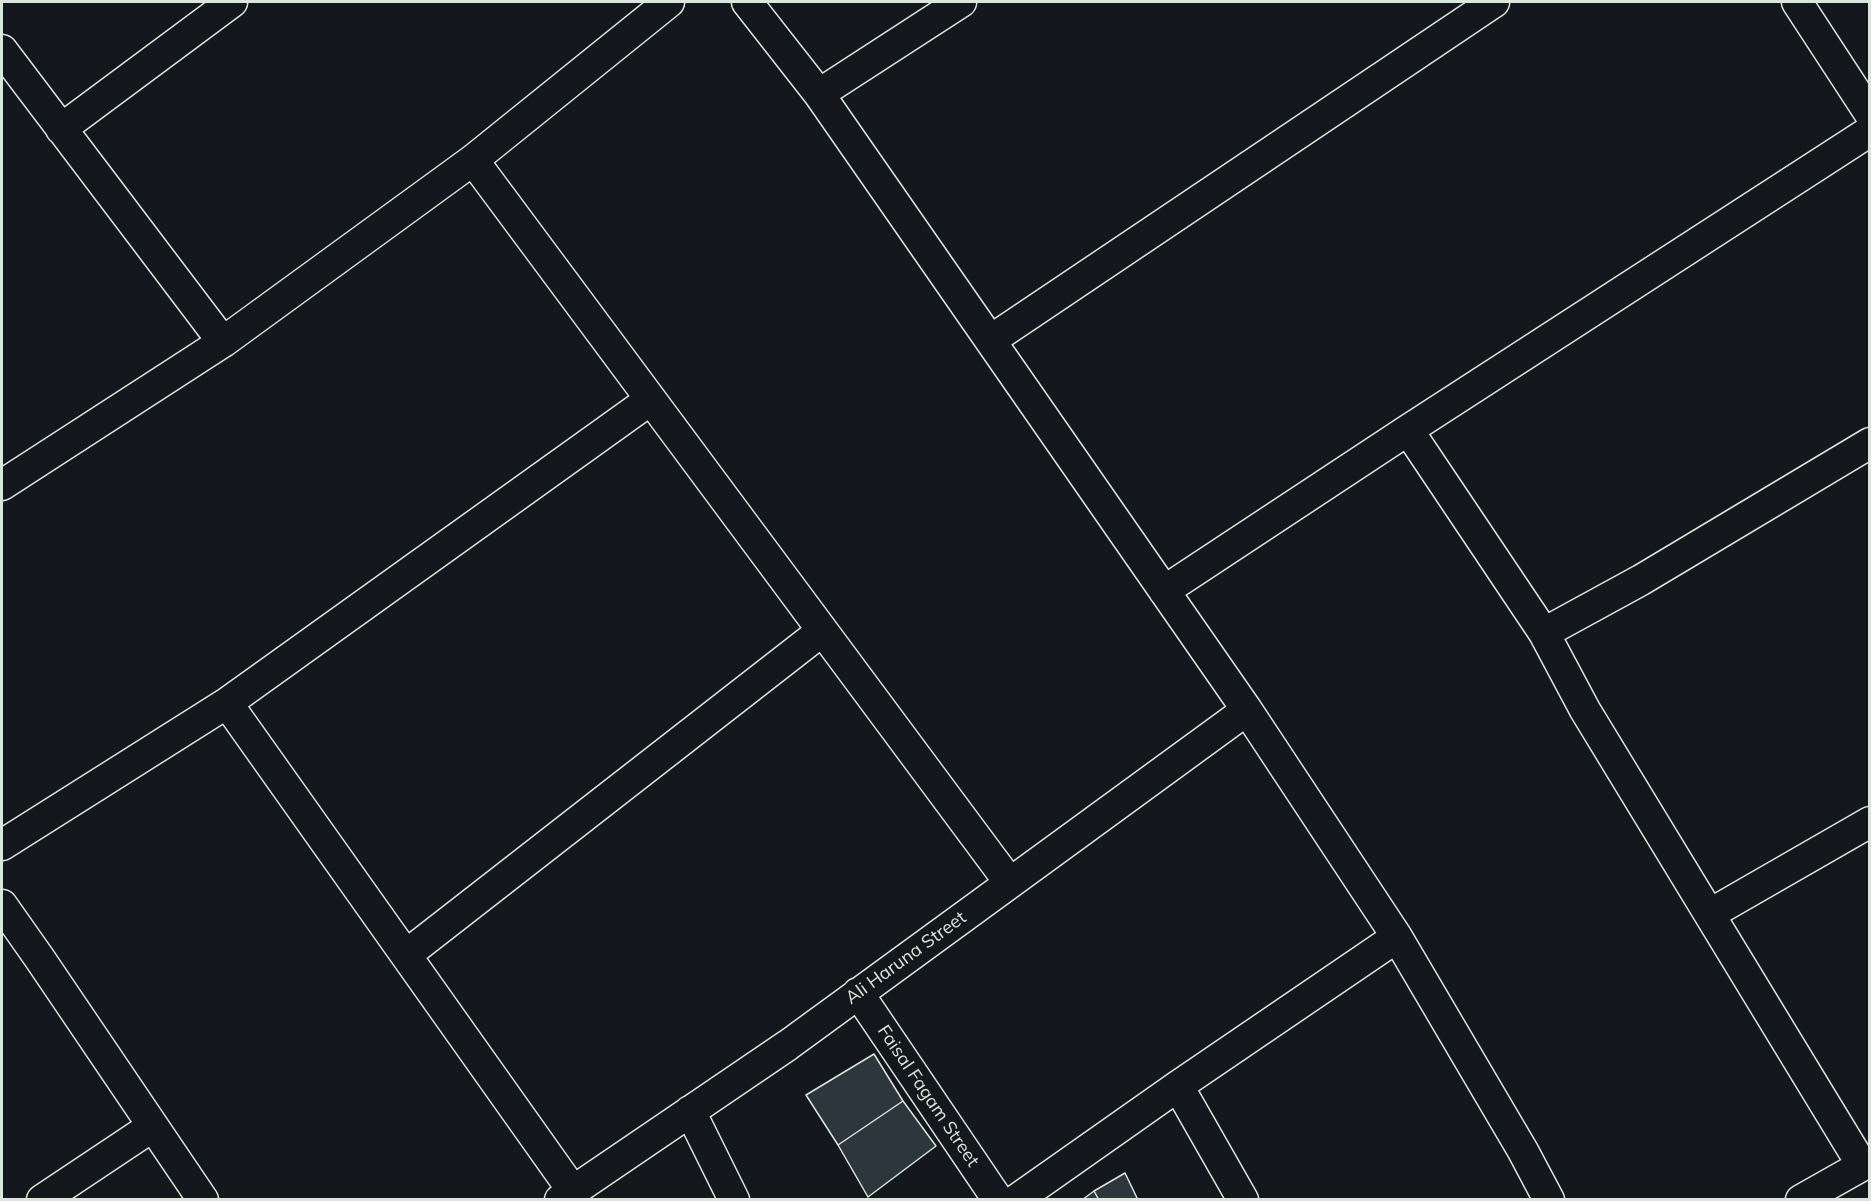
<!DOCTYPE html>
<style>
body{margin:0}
#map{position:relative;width:1871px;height:1201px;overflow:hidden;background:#14181c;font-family:Mulish,sans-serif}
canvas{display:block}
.frame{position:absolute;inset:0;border:3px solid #d8e6dc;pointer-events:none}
</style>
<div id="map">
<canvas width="1871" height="1201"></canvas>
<div class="frame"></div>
</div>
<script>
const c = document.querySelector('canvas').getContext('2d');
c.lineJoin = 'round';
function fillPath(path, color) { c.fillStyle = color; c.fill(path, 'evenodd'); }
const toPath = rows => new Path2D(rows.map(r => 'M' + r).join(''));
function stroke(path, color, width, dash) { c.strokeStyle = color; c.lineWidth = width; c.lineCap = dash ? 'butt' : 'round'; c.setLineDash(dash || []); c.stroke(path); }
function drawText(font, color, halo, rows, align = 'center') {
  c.font = font + ' Mulish,sans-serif'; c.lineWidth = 4.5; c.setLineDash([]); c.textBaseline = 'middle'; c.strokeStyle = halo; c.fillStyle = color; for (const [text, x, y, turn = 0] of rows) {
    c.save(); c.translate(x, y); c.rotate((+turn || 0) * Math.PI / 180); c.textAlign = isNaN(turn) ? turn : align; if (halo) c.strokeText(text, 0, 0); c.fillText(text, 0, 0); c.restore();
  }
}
const building = toPath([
 [874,1054,903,1101,838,1145,806,1095,874,1054],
 [903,1101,936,1146,868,1197,838,1145,903,1101],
 [1125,1173,1138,1200,1099,1200,1094,1191,1125,1173],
 [1094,1191,1099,1200,1082,1200,1094,1191]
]);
fillPath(building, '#2c363c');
stroke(building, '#d8e6dc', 1.5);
const street = toPath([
 [747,2,819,94,1247,710,1397,937,1523,1151,1549,1200],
 [1797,2,1870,114],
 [2,50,223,342],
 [819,94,961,2],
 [61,129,232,2],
 [473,160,1010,883],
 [991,340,1494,2],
 [1408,430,1544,633],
 [2,485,223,342,473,160,669,2],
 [1164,591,1408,430,1870,131],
 [227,703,573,1191],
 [2,845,227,703,650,400],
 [2,905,40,959,203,1200],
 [1710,914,1870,822],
 [406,955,822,631],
 [858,993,998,1200],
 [1178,1086,1243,1200],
 [690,1111,734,1200],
 [1862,1165,1585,710,1544,633,1641,580,1870,443],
 [42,1200,153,1126],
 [560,1200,788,1045,1247,710],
 [1016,1200,1178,1086,1397,937],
 [1801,1200,1870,1161]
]);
stroke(street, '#d8e6dc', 33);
stroke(street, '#14181c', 30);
drawText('18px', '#d8e6dc', '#14181c', [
 ["Ali Haruna Street",906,958,-36],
 ["Faisal Fagam Street",928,1096,56]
]);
</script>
